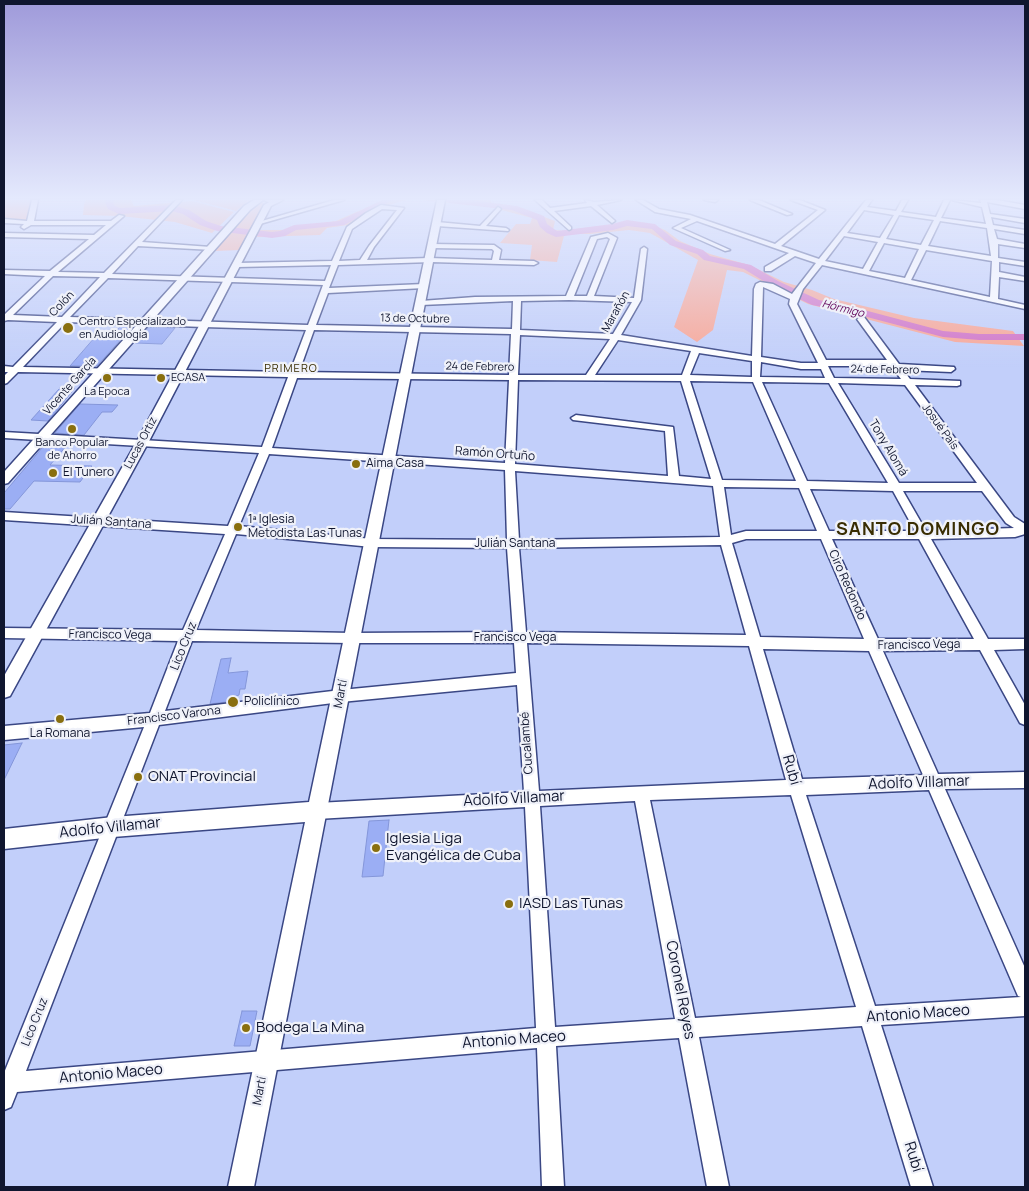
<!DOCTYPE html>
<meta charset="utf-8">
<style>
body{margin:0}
#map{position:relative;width:1029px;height:1191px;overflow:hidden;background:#c2cffa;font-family:Manrope,sans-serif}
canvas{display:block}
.frame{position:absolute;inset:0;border:5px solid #10162f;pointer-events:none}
</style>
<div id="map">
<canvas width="1029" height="1191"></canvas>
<div class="frame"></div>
</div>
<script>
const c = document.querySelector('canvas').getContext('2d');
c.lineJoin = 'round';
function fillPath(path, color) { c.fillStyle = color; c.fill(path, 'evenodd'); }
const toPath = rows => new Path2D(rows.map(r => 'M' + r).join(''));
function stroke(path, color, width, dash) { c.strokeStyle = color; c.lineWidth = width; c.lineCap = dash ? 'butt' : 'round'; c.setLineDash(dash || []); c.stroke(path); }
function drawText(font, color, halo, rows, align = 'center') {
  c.font = font + ' Manrope,sans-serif'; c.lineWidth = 4.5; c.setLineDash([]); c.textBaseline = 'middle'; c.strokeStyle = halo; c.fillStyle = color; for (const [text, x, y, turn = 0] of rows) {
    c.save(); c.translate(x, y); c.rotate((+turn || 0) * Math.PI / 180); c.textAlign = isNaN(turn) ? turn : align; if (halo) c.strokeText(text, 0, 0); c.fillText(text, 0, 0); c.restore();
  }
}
fillPath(toPath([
 [4,200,32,200,27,221,4,220],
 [86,200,131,200,134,206,192,201,234,212,212,233,175,222,120,216,83,215,84,204],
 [194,200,250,200,236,211],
 [384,200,406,200,385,206,348,225,327,228,320,235,257,237,260,230,283,230,336,221],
 [423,200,490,200,492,203,526,210,555,221,553,230,567,231,633,222,649,224,665,230,680,241,710,254,749,265,784,282,812,290,834,299,914,318,1013,331,1024,346,955,342,808,304,743,272,727,270,713,330,697,342,674,327,698,260,650,233,629,230,591,234,569,234,564,236,557,262,530,260,532,245,500,243,516,224,530,224,532,218,490,207],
 [262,201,264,207,240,250,214,251,233,226,255,205]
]), '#f8a696');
fillPath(toPath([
 [106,200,115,200,113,202,115,206,120,208,173,205,189,210,206,221,221,226,272,232,280,231,294,225,339,221,382,200,393,200,344,225,296,230,285,236,272,238,217,231,200,225,183,214,172,211,119,214,108,209,105,202,106,200],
 [445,200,470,200,517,206,544,216,547,224,557,231,612,224,627,220,655,224,676,241,703,250,710,256,751,265,778,281,819,300,849,306,943,331,979,334,1025,334,1025,340,979,340,943,337,848,312,812,305,770,285,744,269,704,260,697,254,670,245,652,229,627,226,613,230,556,237,547,233,540,227,537,220,512,210,449,203,445,200]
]), '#d172c5');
const building = toPath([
 [121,326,133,326,97,366,70,366,95,337,108,338,121,326],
 [149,327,175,328,162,344,135,343,149,327],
 [60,388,75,388,48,421,31,420,60,388],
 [80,404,118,405,112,412,102,412,84,435,55,433,80,404],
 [47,442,68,444,50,465,92,466,80,482,34,481,10,509,4,509,4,493,47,442],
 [231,658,228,673,248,671,245,689,240,689,239,695,234,697,234,701,210,704,221,659,231,658],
 [22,743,4,780,4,745,22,743],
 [389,820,383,876,362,877,369,821,389,820],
 [242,1011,257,1011,250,1046,234,1046,242,1011]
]);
fillPath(building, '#9baef4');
stroke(building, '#8496d9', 1);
const minor = toPath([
 [32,200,38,200,34,221,111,221,119,215,124,216,58,272,104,273,176,200,182,200,142,242,211,247,214,249,213,250,138,246,112,274,325,281,331,265,237,267,233,265,237,263,332,261,347,227,366,213,381,205,404,208,374,247,367,260,429,258,492,260,494,251,492,249,432,248,429,246,432,244,494,245,501,250,499,260,534,261,538,263,534,265,432,262,338,265,329,288,424,284,428,286,424,288,328,293,316,325,512,329,513,301,421,305,417,303,421,301,475,297,566,296,591,237,608,233,617,238,594,296,634,298,641,249,644,247,647,249,641,300,621,335,752,356,754,289,756,284,760,282,773,284,792,294,816,263,795,256,771,271,765,271,765,267,789,253,697,221,681,228,730,250,725,251,673,228,691,219,655,212,636,200,643,200,659,209,690,215,775,244,818,210,791,200,800,200,825,210,781,246,819,259,866,200,872,200,867,207,896,211,902,200,908,200,901,212,936,217,944,200,950,200,941,218,986,224,982,207,952,200,981,203,980,200,997,200,1025,205,1025,209,987,202,990,214,1025,219,1025,223,991,217,993,225,1025,230,1025,234,994,229,997,239,1025,244,1025,248,998,244,998,258,1025,262,1025,266,999,262,999,272,1025,277,1025,281,999,277,998,299,1025,305,1025,309,822,265,803,289,797,304,826,360,887,360,857,319,861,317,864,317,899,364,954,367,955,369,951,372,903,370,910,379,960,381,960,385,957,386,915,385,1014,517,1025,524,1025,534,1015,537,931,539,988,639,1025,639,1025,649,994,650,1025,705,1025,725,1020,723,980,650,883,651,938,774,1025,772,1025,788,945,789,1025,968,1025,1016,881,1025,933,1187,911,1187,862,1026,699,1037,729,1187,707,1187,679,1038,556,1046,564,1187,542,1187,537,1048,17,1092,11,1107,4,1110,4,1073,144,727,4,740,4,726,150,713,178,641,4,638,4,628,183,630,225,534,4,520,4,512,228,526,259,453,4,438,4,432,262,447,288,377,18,372,7,383,4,384,4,376,8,372,4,372,4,366,13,367,57,322,8,320,4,321,4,315,45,276,4,274,4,270,50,271,89,239,4,237,4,233,94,235,106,225,31,225,24,229,21,227,24,224,4,223,4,219,27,221,32,200],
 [382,209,397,210,369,246,360,260,339,261,352,229,382,209],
 [864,210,894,215,880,238,847,233,864,210],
 [899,215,934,220,921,245,886,239,899,215],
 [940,221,987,228,991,256,928,246,940,221],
 [844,236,878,242,863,269,825,261,844,236],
 [607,237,610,239,587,296,574,296,597,239,607,237],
 [884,243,919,249,905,278,869,271,884,243],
 [926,250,992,261,990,297,911,280,926,250],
 [53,276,100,277,62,317,13,315,53,276],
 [108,278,323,285,308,325,70,317,108,278],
 [763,287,790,299,789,304,818,363,801,363,761,357,763,287],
 [569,300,632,302,613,334,520,330,521,301,569,300],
 [66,322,204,327,306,330,290,372,23,367,66,322],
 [314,330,511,334,509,375,299,372,314,330],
 [520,335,610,339,586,375,518,375,520,335],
 [618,340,691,351,682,375,595,375,618,340],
 [699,353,752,361,752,377,690,375,699,353],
 [761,362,801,369,821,369,825,378,760,377,761,362],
 [828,366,891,366,901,379,834,378,828,366],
 [297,378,509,380,505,463,272,448,297,378],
 [518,380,681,381,711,479,679,476,673,427,576,415,571,418,573,420,665,431,668,476,515,464,518,380],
 [690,381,753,382,796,481,722,480,690,381],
 [762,382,829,383,888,483,807,481,762,382],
 [838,383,905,385,977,483,899,483,838,383],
 [269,454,505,470,507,540,372,539,239,526,269,454],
 [515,471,713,486,720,537,519,540,515,471],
 [724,487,799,488,817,531,746,531,731,535,724,487],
 [810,489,893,491,915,531,829,531,810,489],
 [903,491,982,491,1006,523,1014,528,926,531,903,491],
 [236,534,372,547,507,548,513,632,352,633,196,630,236,534],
 [746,539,821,539,864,639,760,637,732,543,746,539],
 [832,539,919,539,974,639,878,639,832,539],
 [721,545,746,635,526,632,519,548,721,545],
 [192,641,352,643,514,643,516,673,341,690,165,711,192,641],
 [527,643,749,646,786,780,539,791,527,643],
 [763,649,869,651,923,775,802,779,763,649],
 [517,685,524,792,317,803,311,805,309,811,311,817,317,819,525,807,536,1028,26,1071,159,725,341,702,517,685],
 [929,790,1018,996,1021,997,875,1006,806,795,929,790],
 [791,795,856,1007,695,1018,650,800,791,795],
 [635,801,675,1019,555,1027,540,806,635,801],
 [264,200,273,200,275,202,272,204,264,200],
 [334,200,344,200,260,224,255,223,334,200],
 [535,200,542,200,550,208,587,203,585,200,594,202,621,200,597,205,614,220,615,221,612,223,591,206,554,211,571,227,571,229,569,230,535,200],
 [704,200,718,200,715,202,704,200],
 [750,200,759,200,792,214,787,215,750,200],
 [498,207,501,209,486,226,506,228,509,230,508,231,437,226,434,224,437,222,480,226,498,207]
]);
const major = toPath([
 [254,200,263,200,250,210,8,483,4,484,4,472,244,206,254,200],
 [273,200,283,200,271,206,148,443,10,696,4,698,4,676,136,443,264,205,273,200],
 [437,200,445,200,254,1187,228,1187,305,822,113,837,4,849,4,829,113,817,309,802,437,200]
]);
stroke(minor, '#3a4784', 3);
stroke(major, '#3a4784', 3);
fillPath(minor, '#fff');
fillPath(major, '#fff');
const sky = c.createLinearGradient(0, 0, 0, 367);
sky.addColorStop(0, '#9f9ada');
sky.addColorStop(0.54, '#e4e9fd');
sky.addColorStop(1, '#e4e9fd00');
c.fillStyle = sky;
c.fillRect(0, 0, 1029, 367);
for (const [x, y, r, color] of [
 [68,328,6,"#896f0f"],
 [107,378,5,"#896f0f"],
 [161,378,5,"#896f0f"],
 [72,429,5,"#896f0f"],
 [356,464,5,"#896f0f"],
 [53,473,5,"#896f0f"],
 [238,527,5,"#896f0f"],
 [233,702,6,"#896f0f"],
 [60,719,5,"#896f0f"],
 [138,777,5,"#896f0f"],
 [376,848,5,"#896f0f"],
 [509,904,5,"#896f0f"],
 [246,1028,5,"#896f0f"]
]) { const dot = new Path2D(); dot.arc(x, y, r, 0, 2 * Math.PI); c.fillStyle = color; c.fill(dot); stroke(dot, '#eff1f9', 2); }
drawText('11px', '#10162f', '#eff1f9', [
 ["Colón",62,304,-46],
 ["Marañón",616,312,-61],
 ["13 de Octubre",415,319,1],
 ["24 de Febrero",480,367,1],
 ["24 de Febrero",885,370,1],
 ["Vicente García",70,386,-48],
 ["Josué País",940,427,54],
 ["Lucas Ortiz",141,443,-62]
]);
drawText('italic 11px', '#64095d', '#eff1f9', [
 ["Hórmigo",843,309,14]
]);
drawText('11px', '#10162f', '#eff1f9', [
 ["Centro Especializado",79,322],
 ["en Audiología",79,335],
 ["ECASA",171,378],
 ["La Epoca",107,392,"center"],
 ["Banco Popular",72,443,"center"],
 ["de Ahorro",72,456,"center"]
], 'left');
c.letterSpacing = '1px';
drawText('11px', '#392d02', '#eff1f9', [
 ["PRIMERO",291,369]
]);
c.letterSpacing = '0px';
drawText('12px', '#10162f', '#eff1f9', [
 ["Tony Alomá",888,448,59],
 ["Ramón Ortuño",495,454,4],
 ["Julián Santana",111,522,4],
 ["Julián Santana",515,544],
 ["Ciro Redondo",847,585,66],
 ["Francisco Vega",110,635,1],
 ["Francisco Vega",515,638],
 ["Francisco Vega",919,645,-1],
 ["Lico Cruz",184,646,-68],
 ["Martí",341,694,-79],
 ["Francisco Varona",174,716,-7],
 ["Cucalambé",527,743,-94],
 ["Lico Cruz",35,1022,-68],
 ["Martí",260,1091,-79]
]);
drawText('12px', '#10162f', '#eff1f9', [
 ["Aima Casa",366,464],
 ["El Tunero",63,473],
 ["1ª Iglesia",248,520],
 ["Metodista Las Tunas",248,534],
 ["Policlínico",244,702],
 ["La Romana",60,734,"center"]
], 'left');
drawText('15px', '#10162f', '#eff1f9', [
 ["Rubí",791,770,74],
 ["Adolfo Villamar",919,783,-2],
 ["Adolfo Villamar",514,799,-3],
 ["Adolfo Villamar",110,828,-6],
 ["Coronel Reyes",680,990,79],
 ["Antonio Maceo",918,1014,-4],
 ["Antonio Maceo",514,1040,-4],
 ["Antonio Maceo",111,1074,-5],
 ["Rubí",913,1157,73]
]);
drawText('15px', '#10162f', '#eff1f9', [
 ["ONAT Provincial",148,777],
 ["Iglesia Liga",386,839],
 ["Evangélica de Cuba",386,856],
 ["IASD Las Tunas",519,904],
 ["Bodega La Mina",256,1028]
], 'left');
c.letterSpacing = '1px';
drawText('bold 18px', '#392d02', '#eff1f9', [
 ["SANTO DOMINGO",918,530]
]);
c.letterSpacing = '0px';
</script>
